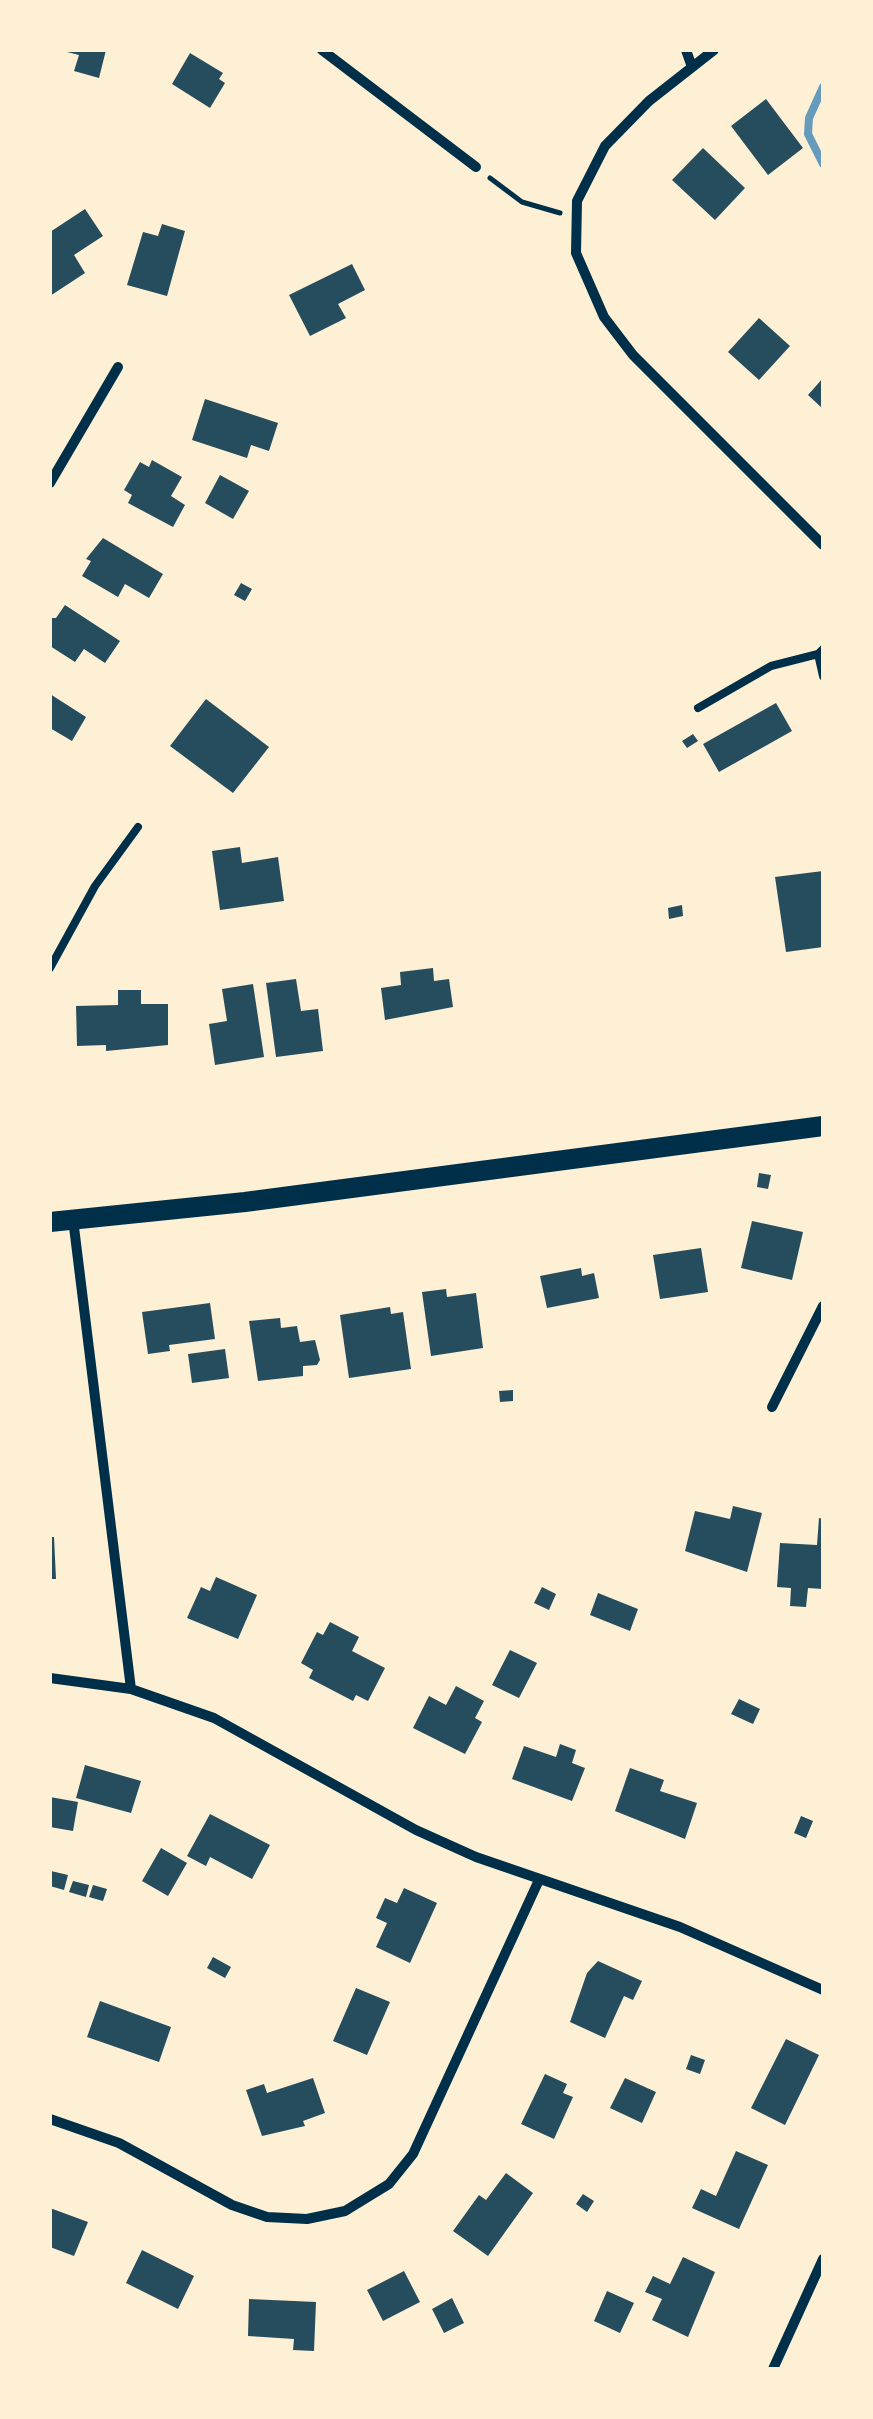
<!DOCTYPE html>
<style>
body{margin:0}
#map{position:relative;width:873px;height:2419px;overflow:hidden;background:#fdf0d5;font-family:"PT Sans Narrow",sans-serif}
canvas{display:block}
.frame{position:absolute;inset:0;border:52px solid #fdf0d5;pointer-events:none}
</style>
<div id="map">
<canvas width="873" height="2419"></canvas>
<div class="frame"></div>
</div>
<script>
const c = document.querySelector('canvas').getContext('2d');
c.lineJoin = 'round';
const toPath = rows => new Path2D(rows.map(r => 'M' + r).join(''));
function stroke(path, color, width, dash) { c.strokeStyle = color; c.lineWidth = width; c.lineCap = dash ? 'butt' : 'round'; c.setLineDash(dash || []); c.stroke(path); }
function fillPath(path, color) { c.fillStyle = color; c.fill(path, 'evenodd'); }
stroke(toPath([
 [823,87,809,118,808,134,823,164]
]), '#669bbc', 8);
fillPath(toPath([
 [106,50,99,78,74,71,79,55,63,51],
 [190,53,223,73,219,79,225,83,210,108,172,84],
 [766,99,803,148,768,175,731,126],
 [703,148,745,188,715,220,672,180],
 [85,209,103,236,74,255,85,273,50,296,50,232],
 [162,224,185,231,167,296,127,285,143,232,158,236],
 [352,264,365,290,338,304,346,318,310,336,289,295],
 [759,318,790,346,759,380,728,352],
 [823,378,823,409,808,395],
 [205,399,278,423,269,451,251,445,247,458,192,440],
 [152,460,182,477,171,496,185,505,173,527,128,503,132,495,124,490,140,462,149,467],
 [220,475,249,491,233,519,205,503],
 [103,538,163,574,149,598,125,584,118,597,82,576,91,561,86,559],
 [241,583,252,589,245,601,234,595],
 [65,605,120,641,105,663,84,649,75,662,50,646,50,618,56,618],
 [50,694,86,717,72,741,50,728],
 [206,699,269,747,233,793,170,746],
 [776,703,792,731,719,772,703,744],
 [693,734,698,741,687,748,682,741],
 [240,847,242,863,278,857,284,901,220,910,212,851],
 [823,871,823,947,786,952,775,877],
 [682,905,683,916,669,919,668,908],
 [433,968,434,981,449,979,453,1007,385,1020,381,988,401,985,400,972],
 [296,979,301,1011,318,1009,323,1051,276,1057,266,983],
 [253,984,264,1057,215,1065,209,1024,227,1021,222,989],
 [118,990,141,990,141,1004,168,1004,168,1045,106,1051,106,1045,77,1046,76,1006,118,1005],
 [759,1173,771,1175,768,1189,757,1187],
 [752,1221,803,1232,792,1280,741,1268],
 [701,1248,708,1292,660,1299,653,1255],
 [581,1268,582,1276,594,1273,599,1298,547,1308,540,1276],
 [446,1289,447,1297,476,1293,483,1348,431,1356,422,1292],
 [210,1303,215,1339,169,1345,170,1351,148,1354,142,1312],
 [390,1307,391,1314,403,1312,411,1369,349,1378,340,1315],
 [280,1318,281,1328,297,1326,300,1342,315,1340,320,1360,317,1365,303,1366,303,1376,258,1381,249,1321],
 [225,1349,229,1378,192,1383,188,1354],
 [513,1390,513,1401,500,1402,499,1391],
 [733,1506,762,1513,747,1572,685,1551,695,1511,730,1519],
 [819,1518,823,1519,823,1589,808,1588,806,1607,790,1606,791,1588,777,1587,780,1543,817,1545],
 [50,1537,54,1537,56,1579,50,1579],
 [216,1577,257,1595,238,1639,187,1618,201,1587,210,1591],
 [542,1587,556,1594,549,1610,534,1603],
 [598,1593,638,1609,630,1631,590,1615],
 [330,1622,359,1637,352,1651,385,1668,368,1701,356,1695,353,1701,309,1678,313,1670,301,1663,317,1632,323,1635],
 [510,1650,537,1663,519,1698,492,1685],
 [456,1686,484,1701,475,1718,482,1722,465,1754,413,1728,429,1696,446,1705],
 [739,1699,760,1709,753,1724,731,1714],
 [560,1744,576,1750,572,1763,585,1768,572,1801,512,1779,524,1746,556,1757],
 [85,1765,141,1781,131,1813,76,1798],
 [630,1768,664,1780,660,1791,697,1803,685,1839,615,1811],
 [50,1797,78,1802,73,1831,50,1827],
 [210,1814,270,1845,252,1879,210,1857,206,1866,187,1856],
 [801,1816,813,1821,806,1838,794,1833],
 [161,1848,187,1863,168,1896,142,1881],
 [51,1871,68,1875,64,1890,50,1886],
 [73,1881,89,1885,86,1897,69,1892],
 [93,1885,107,1889,103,1901,89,1897],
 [404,1888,437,1903,410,1963,376,1947,387,1923,376,1918,385,1898,397,1903],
 [213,1957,231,1967,225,1978,207,1968],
 [598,1961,642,1981,633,2000,624,1996,605,2038,570,2022,587,1973],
 [356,1988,390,2002,367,2055,333,2041],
 [100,2001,171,2027,159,2062,87,2037],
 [786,2039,819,2055,785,2125,751,2108],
 [691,2055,705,2060,700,2074,686,2069],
 [545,2074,567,2084,563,2093,573,2097,554,2139,521,2124],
 [313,2078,325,2113,303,2121,305,2126,262,2136,246,2090,264,2084,267,2093],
 [625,2078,656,2092,642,2123,610,2108],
 [736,2151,768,2165,739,2229,692,2208,701,2189,716,2196],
 [506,2173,533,2193,488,2256,453,2231,479,2195,486,2200],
 [583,2194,594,2201,587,2212,576,2204],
 [50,2208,88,2222,74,2256,50,2247],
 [142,2250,194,2276,178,2309,126,2283],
 [683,2257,715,2272,688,2337,652,2320,662,2299,645,2292,653,2276,670,2284],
 [404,2271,420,2302,383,2321,367,2290],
 [607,2291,634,2303,620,2333,594,2321],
 [452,2298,464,2323,444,2333,432,2309],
 [249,2299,316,2302,314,2351,293,2350,294,2339,248,2336]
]), '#264d5e');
stroke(toPath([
 [490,178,522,202,560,213]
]), '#003049', 5);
stroke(toPath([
 [823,649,818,654,823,676],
 [698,708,771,666,818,654],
 [50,968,95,886,138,827]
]), '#003049', 8);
stroke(toPath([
 [322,50,476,167],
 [686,50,692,67],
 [714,50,649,101,605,146,577,201,576,253,604,317,633,355,823,545],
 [50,483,118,367],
 [73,1219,131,1689],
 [772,1407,823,1306],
 [50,1678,131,1689,214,1718,416,1830,476,1857,680,1927,823,1990],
 [50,2119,119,2143,232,2205,267,2217,307,2219,345,2211,389,2184,413,2154,539,1880],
 [773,2369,823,2259]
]), '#003049', 10);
stroke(toPath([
 [50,1222,245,1202,823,1126]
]), '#003049', 20);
</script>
